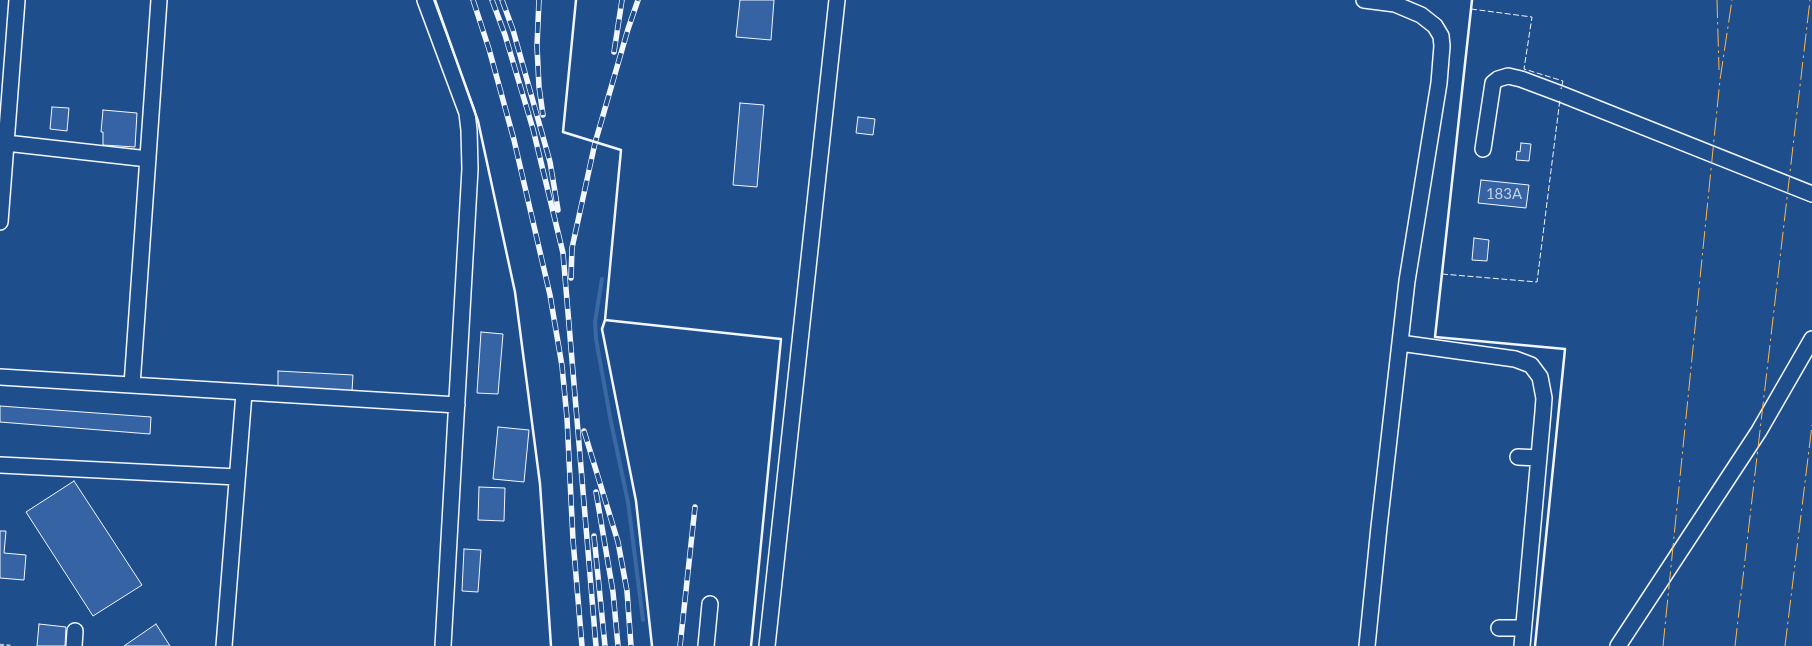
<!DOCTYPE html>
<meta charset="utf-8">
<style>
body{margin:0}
canvas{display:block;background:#1f4e8c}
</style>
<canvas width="1812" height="646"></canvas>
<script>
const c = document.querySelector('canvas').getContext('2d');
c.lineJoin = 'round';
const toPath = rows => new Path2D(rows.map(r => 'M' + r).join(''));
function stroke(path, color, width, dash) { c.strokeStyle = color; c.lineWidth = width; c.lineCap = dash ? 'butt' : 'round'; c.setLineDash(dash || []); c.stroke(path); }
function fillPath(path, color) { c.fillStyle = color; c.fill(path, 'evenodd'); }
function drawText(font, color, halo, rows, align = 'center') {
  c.font = font + ' Lato,sans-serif'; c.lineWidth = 4; c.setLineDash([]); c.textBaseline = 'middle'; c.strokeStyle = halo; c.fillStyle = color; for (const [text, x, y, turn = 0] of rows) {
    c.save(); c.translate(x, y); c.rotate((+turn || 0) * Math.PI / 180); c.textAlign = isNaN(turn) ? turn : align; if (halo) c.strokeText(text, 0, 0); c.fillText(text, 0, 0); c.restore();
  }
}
stroke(toPath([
 [602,279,595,322,596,339,611,422,628,502,643,620]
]), '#3b69a3', 4);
const building = toPath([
 [740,0,774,0,771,40,736,37,740,0],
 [740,103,764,105,757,187,733,185,740,103],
 [52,107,69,108,67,131,50,129,52,107],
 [103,110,137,113,135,147,103,145,103,132,101,132,103,110],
 [858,117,875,119,873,135,856,133,858,117],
 [1521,143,1531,144,1529,161,1516,160,1517,151,1520,152,1521,143],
 [1481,180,1529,185,1526,208,1478,203,1481,180],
 [1474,238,1489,240,1487,261,1472,260,1474,238],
 [481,332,503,334,498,394,477,393,481,332],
 [278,371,353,375,352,391,278,387,278,371],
 [0,406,151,417,150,434,0,422,0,406],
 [498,427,529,430,524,482,493,479,498,427],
 [74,481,142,585,93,616,26,512,74,481],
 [479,487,505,488,504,521,478,520,479,487],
 [0,531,6,531,4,553,26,555,24,580,0,578,0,531],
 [464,549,481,550,478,592,462,591,464,549],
 [39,624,66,627,65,646,37,646,39,624],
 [156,624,170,646,124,646,156,624]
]);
fillPath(building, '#3563a3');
stroke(building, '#f2f6ff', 1);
const minor = toPath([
 [425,0,467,113,469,130,470,169,443,646],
 [1364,0,1395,4,1421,15,1435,26,1441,36,1442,46,1439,83,1407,281,1379,527,1367,646],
 [6,143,148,159],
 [1483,149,1493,83,1498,79,1508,76,1521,79,1561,94,1812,194],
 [0,222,17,0],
 [1400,343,1515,359,1531,365,1540,377,1544,398,1543,412,1522,646],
 [0,377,457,405],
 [132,385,159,0],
 [1518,457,1539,458],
 [0,465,237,477],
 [1499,628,1523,628],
 [74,646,75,631],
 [224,646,244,393],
 [706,646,710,604],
 [767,646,837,0],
 [1618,646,1759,431,1812,339]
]);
stroke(minor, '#f2f6ff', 18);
stroke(toPath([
 [0,645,13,646]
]), '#b3c4dc', 2.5, [4, 2.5]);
stroke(minor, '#1f4e8c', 15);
const rail = toPath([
 [473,0,489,49,514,140,550,295,562,366,567,418,573,540,582,646],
 [492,0,505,35,533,129,563,253,596,646],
 [502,0,513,30,550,162,558,210],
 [539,0,537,46,539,87,543,115],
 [614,52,622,0],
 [571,278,572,248,595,143,628,29,638,0],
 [584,431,618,542,627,591,631,646],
 [596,492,613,592,618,646],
 [594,536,605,646],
 [680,646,695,507]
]);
stroke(rail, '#f2f6ff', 5.5);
stroke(rail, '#1f4e8c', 4, [11]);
stroke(toPath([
 [1471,9,1532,17,1524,69,1563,81,1561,89],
 [1442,274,1537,282,1560,99]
]), '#f2f6ff', 1, [6, 2.5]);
stroke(toPath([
 [435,0,478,121,515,292,540,484,551,646],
 [576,0,563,132,621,150,605,320,602,329,636,501,652,646],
 [1472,0,1435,337,1565,349,1535,646],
 [605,320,781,339,751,646]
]), '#f2f6ff', 2.5);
stroke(toPath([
 [1717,0,1719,70],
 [1663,646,1720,80,1732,0],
 [1735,646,1810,0],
 [1785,646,1812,425]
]), '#ffb74d', 1, [18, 4, 2.5, 4]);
drawText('15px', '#c3d1e8', null, [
 ["183А",1504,194]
]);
</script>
